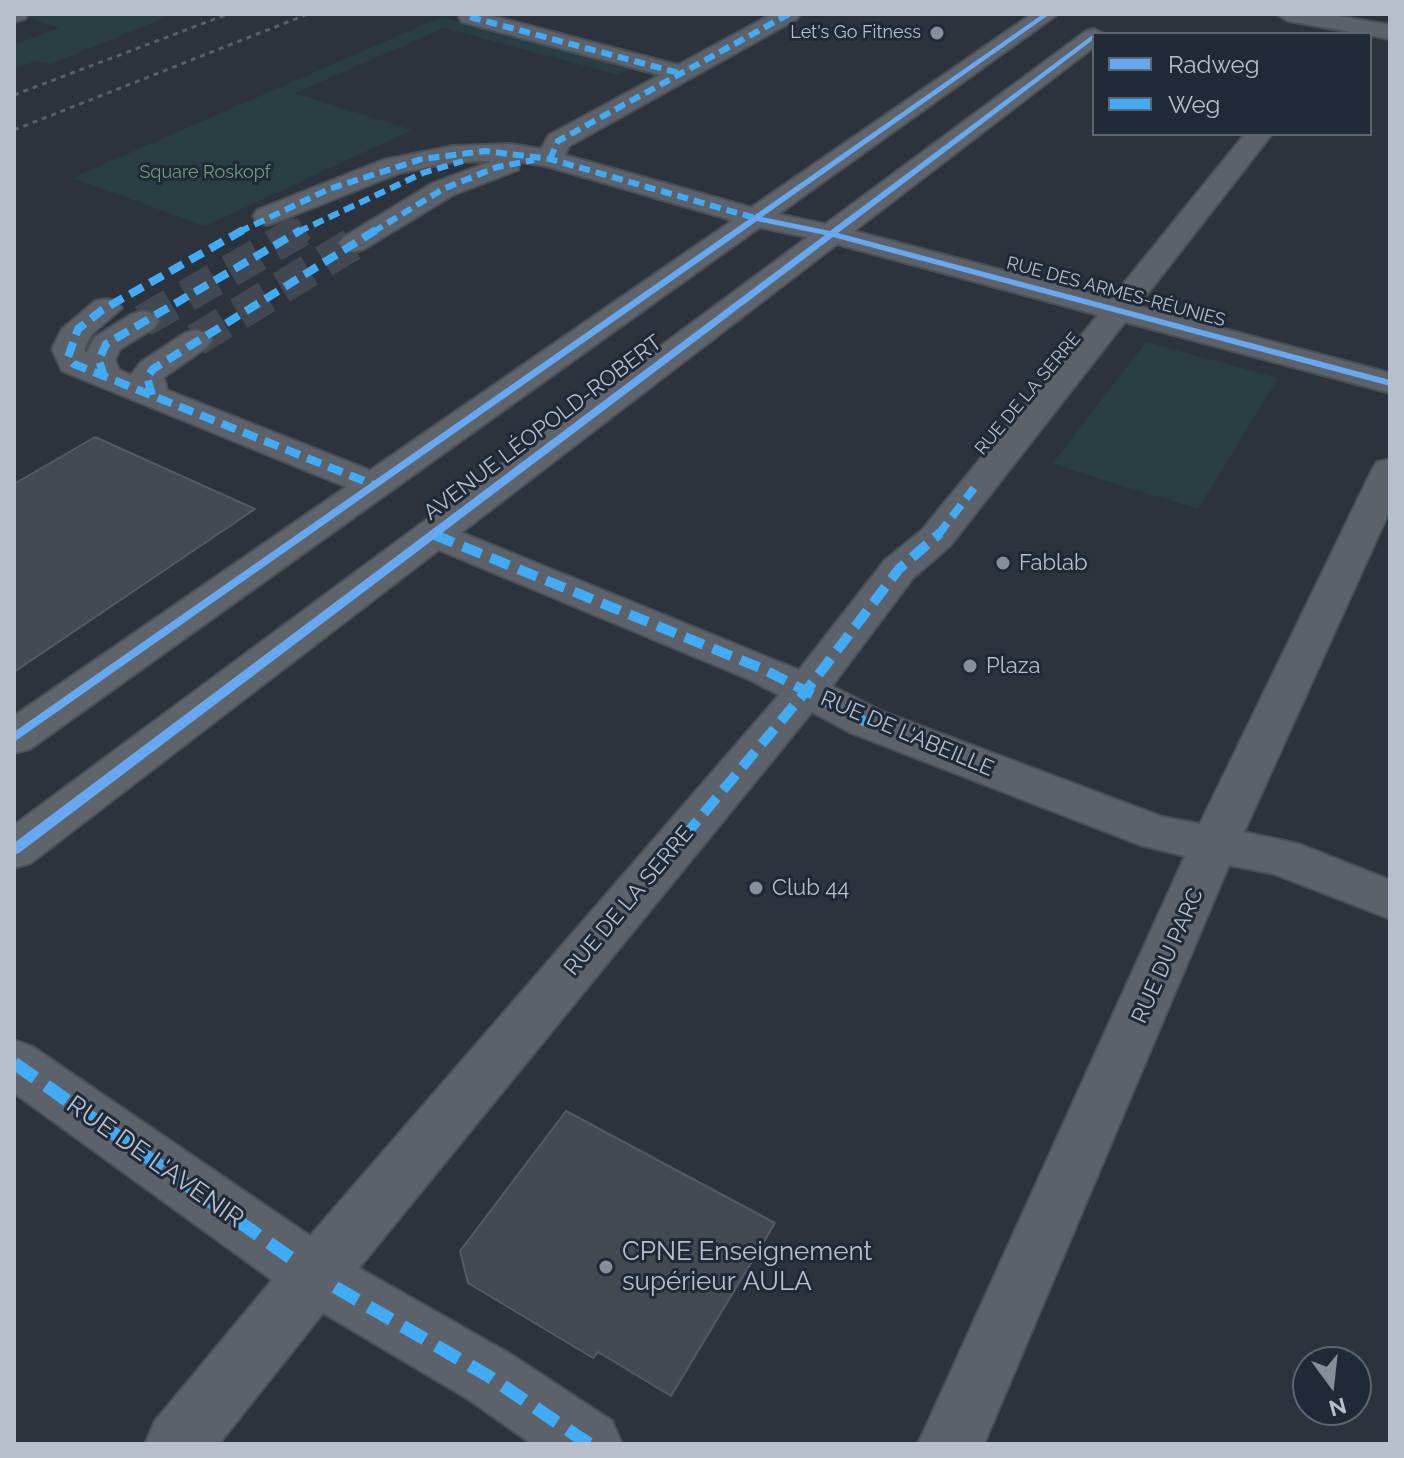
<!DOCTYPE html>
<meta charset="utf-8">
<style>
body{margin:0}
#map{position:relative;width:1404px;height:1458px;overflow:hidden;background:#2c333c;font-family:Raleway,sans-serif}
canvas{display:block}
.frame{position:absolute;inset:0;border:16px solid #b7bfcc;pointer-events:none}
.legend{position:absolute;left:1092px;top:32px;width:280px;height:104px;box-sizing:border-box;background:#1f2937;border:2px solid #5c6573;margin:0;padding:10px 14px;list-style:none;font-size:24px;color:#b7bfcc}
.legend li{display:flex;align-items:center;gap:16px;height:40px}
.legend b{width:40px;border:2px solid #5c6573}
.north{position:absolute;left:1292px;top:1346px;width:80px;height:80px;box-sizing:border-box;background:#1f2937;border:2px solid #5c6573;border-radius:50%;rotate:165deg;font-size:22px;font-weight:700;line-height:32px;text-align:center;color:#b7bfcc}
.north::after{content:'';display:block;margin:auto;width:28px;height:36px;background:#868e9a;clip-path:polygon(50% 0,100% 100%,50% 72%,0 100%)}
</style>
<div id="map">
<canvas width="1404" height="1458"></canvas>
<div class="frame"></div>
<ul class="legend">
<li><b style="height:10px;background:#66a8f1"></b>Radweg</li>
<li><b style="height:10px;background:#42abf6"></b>Weg</li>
</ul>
<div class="north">N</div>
</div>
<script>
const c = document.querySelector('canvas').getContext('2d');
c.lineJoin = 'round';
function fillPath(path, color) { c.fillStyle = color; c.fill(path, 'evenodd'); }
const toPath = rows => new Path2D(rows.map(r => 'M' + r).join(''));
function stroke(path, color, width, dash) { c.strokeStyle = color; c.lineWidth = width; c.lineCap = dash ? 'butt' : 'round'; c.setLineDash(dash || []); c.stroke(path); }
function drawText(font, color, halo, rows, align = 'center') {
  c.font = font + ' Raleway,sans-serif'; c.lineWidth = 6; c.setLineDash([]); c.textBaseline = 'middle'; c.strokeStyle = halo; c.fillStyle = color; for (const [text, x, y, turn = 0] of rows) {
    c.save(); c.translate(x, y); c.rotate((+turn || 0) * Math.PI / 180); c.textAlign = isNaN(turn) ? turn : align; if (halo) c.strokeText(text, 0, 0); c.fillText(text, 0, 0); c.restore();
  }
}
fillPath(toPath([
 [28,14,174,14,51,64,36,61,14,69,14,45,59,28,23,16],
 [441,17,635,66,619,75,444,28,295,93,412,130,205,226,72,178],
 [1146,342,1278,378,1198,509,1052,464]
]), '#293e42');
const building = toPath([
 [95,437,255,509,14,672,14,484,95,437],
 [566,1111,775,1223,671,1396,598,1352,593,1358,468,1283,460,1251,566,1111]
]);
fillPath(building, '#434950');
stroke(building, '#545a63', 2);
stroke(toPath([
 [298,232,304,228]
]), '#414852', 25, [25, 13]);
stroke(toPath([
 [143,321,301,230],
 [196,340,354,243]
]), '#414852', 33, [33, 17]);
const street = toPath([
 [14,14,28,14,25,19,14,22,14,14],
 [461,14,485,14,678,65,772,14,800,14,797,19,569,146,565,155,760,210,843,228,1111,299,1245,134,1272,134,1138,306,1390,373,1390,393,1125,322,950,546,913,578,832,686,881,711,1163,817,1200,824,1372,470,1377,462,1390,459,1390,510,1244,832,1299,844,1390,880,1390,919,1274,874,1229,865,984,1444,918,1444,1185,856,1140,845,851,733,812,712,359,1268,512,1355,612,1421,622,1444,532,1444,468,1399,323,1313,219,1444,145,1444,155,1421,272,1280,14,1093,14,1040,33,1047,310,1236,779,695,748,679,422,543,416,535,422,527,435,524,448,527,799,670,885,560,922,530,1098,315,829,242,745,224,546,166,520,162,518,170,453,195,364,249,354,252,344,249,339,243,344,237,433,183,492,161,453,162,400,173,277,222,267,225,257,222,253,216,257,210,383,160,453,146,511,144,541,149,549,135,660,75,462,22,459,17,461,14],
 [1277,14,1327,14,1390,25,1390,39,1288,21,1277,14],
 [106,299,117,301,122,308,92,334,84,349,86,353,95,337,132,314,143,311,154,314,159,321,154,328,120,349,115,360,119,370,131,375,141,362,185,333,196,330,207,333,212,340,207,347,164,377,167,390,387,477,392,485,387,493,374,496,361,493,62,371,52,349,62,329,95,301,106,299]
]);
const primary = toPath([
 [1032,14,1058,14,30,749,14,753,14,716,1032,14],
 [1094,29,1104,34,1094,34,1094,47,31,863,14,868,14,825,1086,31,1094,29]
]);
stroke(street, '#4a4f56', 4);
stroke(primary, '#4a4f58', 4);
fillPath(street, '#5d6169');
fillPath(primary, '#5f646b');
stroke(toPath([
 [14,95,228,14],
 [14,130,308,14]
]), '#5b6068', 3, [5, 5]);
stroke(toPath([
 [470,17,679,73],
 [550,159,558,141,789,14],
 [239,232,329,189,422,159,485,151,550,159,755,218],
 [298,232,423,173,463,161],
 [373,232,443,189,497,167,534,160]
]), '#42abf6', 6, [11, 6]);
stroke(toPath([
 [243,230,102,310,78,329,68,357,74,364,374,485],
 [104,377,99,360,106,344,301,230],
 [152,395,147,377,153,369,376,230],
 [938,535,974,488]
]), '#42abf6', 8, [15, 8]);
stroke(toPath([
 [435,535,763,669,866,722],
 [646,882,806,691,899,569,940,533]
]), '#42abf6', 10, [20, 10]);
stroke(toPath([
 [14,1063,295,1261],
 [335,1287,490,1377,589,1444]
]), '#42abf6', 13, [26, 13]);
fillPath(toPath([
 [1043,14,1050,14,762,217,830,231,1094,34,1094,39,838,233,1390,380,1390,386,833,237,19,853,14,855,14,843,825,235,757,221,14,742,14,732,1043,14]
]), '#66a8f1');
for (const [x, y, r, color] of [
 [937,33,8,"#868e9a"],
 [1003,563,8,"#868e9a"],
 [970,666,8,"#868e9a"],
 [756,888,8,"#868e9a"],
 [606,1267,8,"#868e9a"]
]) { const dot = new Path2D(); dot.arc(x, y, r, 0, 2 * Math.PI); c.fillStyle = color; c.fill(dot); stroke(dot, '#1f2937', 3); }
drawText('18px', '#b7bfcc', '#1f2937', [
 ["Let's Go Fitness",921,33]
], 'right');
drawText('18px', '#6e9d78', '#1f2937', [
 ["Square Roskopf",205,173]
]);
drawText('18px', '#b7bfcc', '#1f2937', [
 ["RUE DES ARMES-RÉUNIES",1116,292,15],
 ["RUE DE LA SERRE",1028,394,-50]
]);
drawText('22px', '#b7bfcc', '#1f2937', [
 ["AVENUE LÉOPOLD-ROBERT",543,428,-37],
 ["RUE DE L'ABEILLE",907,734,23],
 ["RUE DE LA SERRE",629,901,-50],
 ["RUE DU PARC",1168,956,-66]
]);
drawText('22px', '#b7bfcc', '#1f2937', [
 ["Fablab",1019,563],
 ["Plaza",986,666],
 ["Club 44",772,888]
], 'left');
drawText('26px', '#b7bfcc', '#1f2937', [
 ["RUE DE L'AVENIR",155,1162,35]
]);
drawText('26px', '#b7bfcc', '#1f2937', [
 ["CPNE Enseignement",622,1252],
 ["supérieur AULA",622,1282]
], 'left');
</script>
